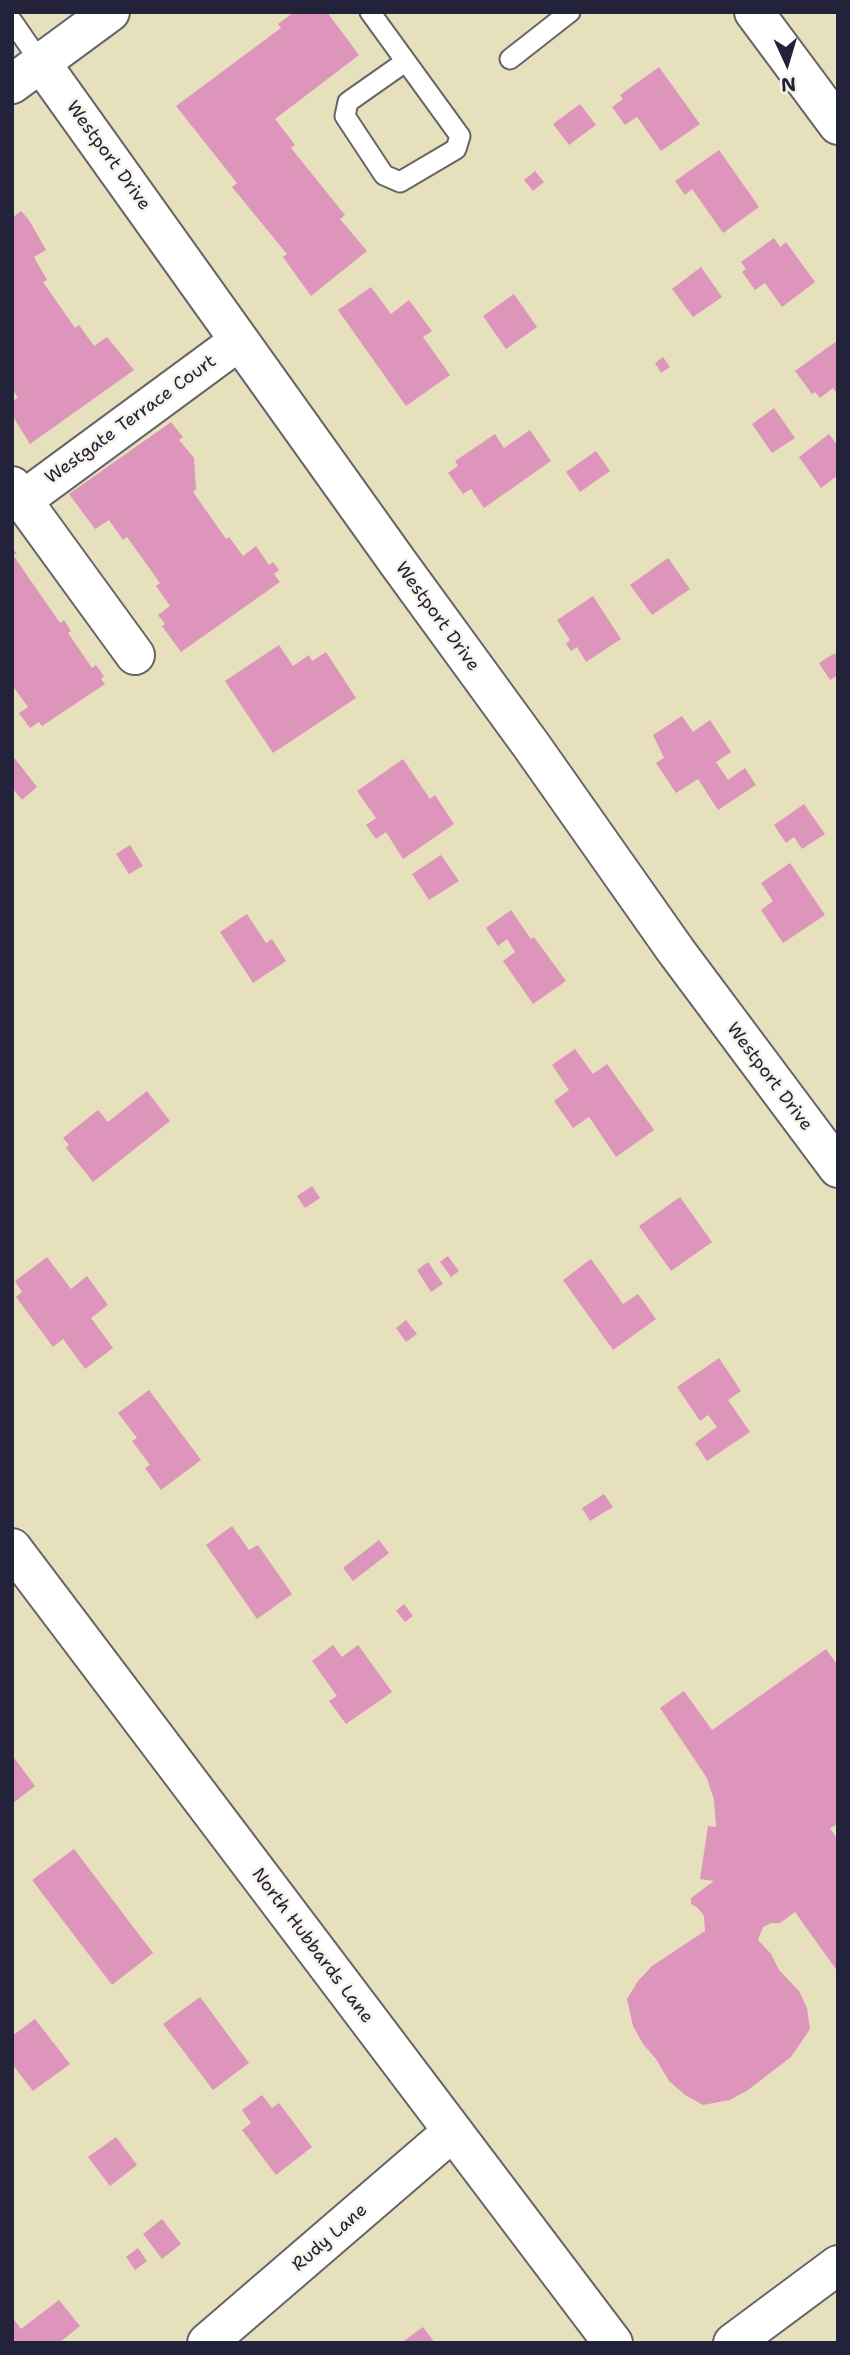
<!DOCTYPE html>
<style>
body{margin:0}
#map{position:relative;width:850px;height:2355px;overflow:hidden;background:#e7e0bd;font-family:"Shantell Sans",sans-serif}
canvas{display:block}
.frame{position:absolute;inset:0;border:14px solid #22223b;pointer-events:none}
.north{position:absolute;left:752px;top:28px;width:70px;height:70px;-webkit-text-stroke:5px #f7f3e8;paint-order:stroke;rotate:176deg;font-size:19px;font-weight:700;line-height:28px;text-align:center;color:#22223b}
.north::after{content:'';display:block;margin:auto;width:24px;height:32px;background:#22223b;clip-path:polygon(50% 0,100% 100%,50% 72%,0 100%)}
</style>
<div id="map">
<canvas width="850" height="2355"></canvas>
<div class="frame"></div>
<div class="north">N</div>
</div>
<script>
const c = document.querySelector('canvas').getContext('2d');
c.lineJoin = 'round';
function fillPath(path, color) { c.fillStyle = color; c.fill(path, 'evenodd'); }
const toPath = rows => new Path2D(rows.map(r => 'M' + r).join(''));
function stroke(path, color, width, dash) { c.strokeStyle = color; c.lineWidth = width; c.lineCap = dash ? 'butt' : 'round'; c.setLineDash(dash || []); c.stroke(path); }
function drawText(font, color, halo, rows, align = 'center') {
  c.font = font + ' "Shantell Sans",sans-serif'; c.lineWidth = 5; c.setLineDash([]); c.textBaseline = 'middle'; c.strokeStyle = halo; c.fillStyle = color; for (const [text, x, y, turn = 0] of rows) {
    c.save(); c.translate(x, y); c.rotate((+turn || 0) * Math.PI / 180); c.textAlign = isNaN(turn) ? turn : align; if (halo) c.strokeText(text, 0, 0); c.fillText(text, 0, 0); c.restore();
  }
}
fillPath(toPath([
 [294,12,327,12,359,55,275,119,295,145,291,148,345,215,340,219,367,251,311,296,283,257,287,254,232,187,237,183,176,106,281,28,278,24],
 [659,67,700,124,661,151,637,117,625,125,612,107,623,99,620,95],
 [580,104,596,125,569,145,553,124],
 [719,150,759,207,723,233,692,189,685,195,675,181],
 [535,171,544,182,533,191,524,180],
 [21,211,29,220,46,250,34,257,47,280,43,282,75,328,79,325,94,346,107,337,134,370,30,444,12,415,12,401,18,398,12,388,12,218],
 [774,238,780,247,786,242,815,282,782,307,765,283,755,290,742,272,746,269,741,262],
 [701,267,722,297,693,317,672,289],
 [371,287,391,314,409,300,432,331,423,337,450,375,406,406,338,310],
 [514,294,537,327,506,349,483,316],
 [838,340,838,394,833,388,820,398,815,392,812,394,795,371],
 [663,357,670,367,661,373,655,363],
 [774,408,795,438,772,453,752,424],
 [171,422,183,437,179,440,194,458,196,489,193,492,226,539,229,537,243,556,256,546,269,565,273,562,279,570,274,574,280,582,181,652,162,626,165,624,158,615,170,606,156,586,160,583,127,537,123,540,109,520,95,529,69,494],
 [530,430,551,461,484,508,471,489,463,494,448,473,458,466,455,461,495,434,504,448],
 [829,434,838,446,838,475,821,488,799,457],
 [596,451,610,471,580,492,566,472],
 [12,547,17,554,13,555,60,623,64,620,71,631,68,633,92,668,96,665,104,676,101,679,105,684,42,726,39,722,30,728,19,713,28,707,12,685],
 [668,558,690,589,652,615,630,585],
 [593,596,621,639,586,662,577,647,571,651,566,644,570,640,557,620],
 [279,645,293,666,309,655,312,661,326,652,356,698,273,753,225,681],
 [835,653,838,658,838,675,830,680,819,663],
 [682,716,693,732,710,720,731,752,716,762,728,780,745,768,756,785,718,810,698,779,676,793,656,763,664,758,653,735],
 [12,755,37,787,22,800,12,788],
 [403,759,430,799,435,795,454,824,403,859,386,832,376,839,366,825,376,818,357,791],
 [804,804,825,834,802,849,794,837,786,843,774,825],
 [130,845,143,866,129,874,116,854],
 [441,855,459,881,429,900,412,874],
 [790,863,825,915,783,943,761,910,773,901,761,883],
 [511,910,531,939,534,937,566,981,533,1004,503,961,515,952,507,939,498,946,486,928],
 [247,914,266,943,272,939,286,961,253,983,220,932],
 [575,1049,593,1074,607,1064,654,1130,616,1157,589,1117,573,1128,554,1101,569,1090,552,1065],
 [147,1091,170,1121,93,1182,66,1148,69,1145,63,1138,98,1110,108,1122],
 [312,1186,320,1198,305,1208,297,1196],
 [680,1197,712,1242,671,1271,639,1226],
 [448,1256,459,1271,451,1277,440,1262],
 [47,1257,71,1289,87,1276,108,1305,91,1318,113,1348,85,1369,63,1339,53,1347,16,1297,22,1292,15,1281],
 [591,1259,623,1304,638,1294,656,1319,613,1350,563,1280],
 [428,1262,443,1284,431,1292,417,1270],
 [406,1320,417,1334,406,1342,396,1328],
 [719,1358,741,1391,728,1400,750,1432,707,1461,695,1443,717,1427,708,1415,700,1421,677,1387],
 [149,1390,201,1460,161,1490,145,1468,150,1465,132,1441,137,1438,118,1413],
 [604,1494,613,1507,590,1521,582,1508],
 [232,1526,249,1550,258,1545,292,1594,257,1619,206,1545],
 [379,1540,389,1553,353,1581,343,1568],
 [404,1604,413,1616,405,1622,396,1611],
 [333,1645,342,1657,358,1645,392,1692,346,1724,329,1701,337,1696,312,1661],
 [826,1649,838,1666,838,1824,830,1828,838,1840,838,1972,795,1912,780,1923,771,1923,763,1927,758,1940,771,1954,779,1970,799,1991,807,2008,810,2029,791,2057,748,2090,730,2100,703,2105,685,2095,669,2081,656,2059,643,2044,633,2026,627,1999,638,1981,652,1966,705,1931,704,1916,698,1908,691,1904,691,1898,714,1881,700,1879,708,1826,716,1827,714,1800,707,1778,660,1708,684,1691,712,1730],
 [12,1755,35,1786,12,1804],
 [74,1849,153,1953,112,1985,32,1880],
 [200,1997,249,2063,213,2090,163,2024],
 [35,2019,70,2064,33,2091,12,2064,12,2036],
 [262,2095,272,2108,279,2103,312,2147,276,2175,242,2130,251,2123,242,2110],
 [116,2137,137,2165,110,2186,88,2157],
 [162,2219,181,2244,162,2259,143,2234],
 [138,2248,147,2261,135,2270,126,2257],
 [59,2300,80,2326,59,2343,12,2343,12,2317,21,2329],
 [423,2327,435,2343,401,2343]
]), '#dd95bb');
const service = toPath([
 [370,12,460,136,456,149,400,182,384,175,345,116,348,102,405,62],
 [12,21,41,63],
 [510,59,570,12]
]);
const minor = toPath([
 [754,12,838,125],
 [41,63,399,564,531,745,676,951,838,1168],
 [12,486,135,655],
 [23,500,239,341],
 [12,1548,613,2343],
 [207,2343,452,2132],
 [733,2343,838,2265]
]);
const secondary = toPath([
 [12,84,110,12]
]);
stroke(service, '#676468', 23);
stroke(minor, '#676468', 42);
stroke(secondary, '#676468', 42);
stroke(service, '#fff', 19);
stroke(minor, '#fff', 38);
stroke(secondary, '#fff', 38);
drawText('18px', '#22223b', '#f7f3e8', [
 ["Westport Drive",108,156,54],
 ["Westgate Terrace Court",131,420,-36],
 ["Westport Drive",437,617,54],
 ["Westport Drive",769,1077,53],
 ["North Hubbards Lane",312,1946,53],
 ["Rudy Lane",330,2238,-41]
]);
</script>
